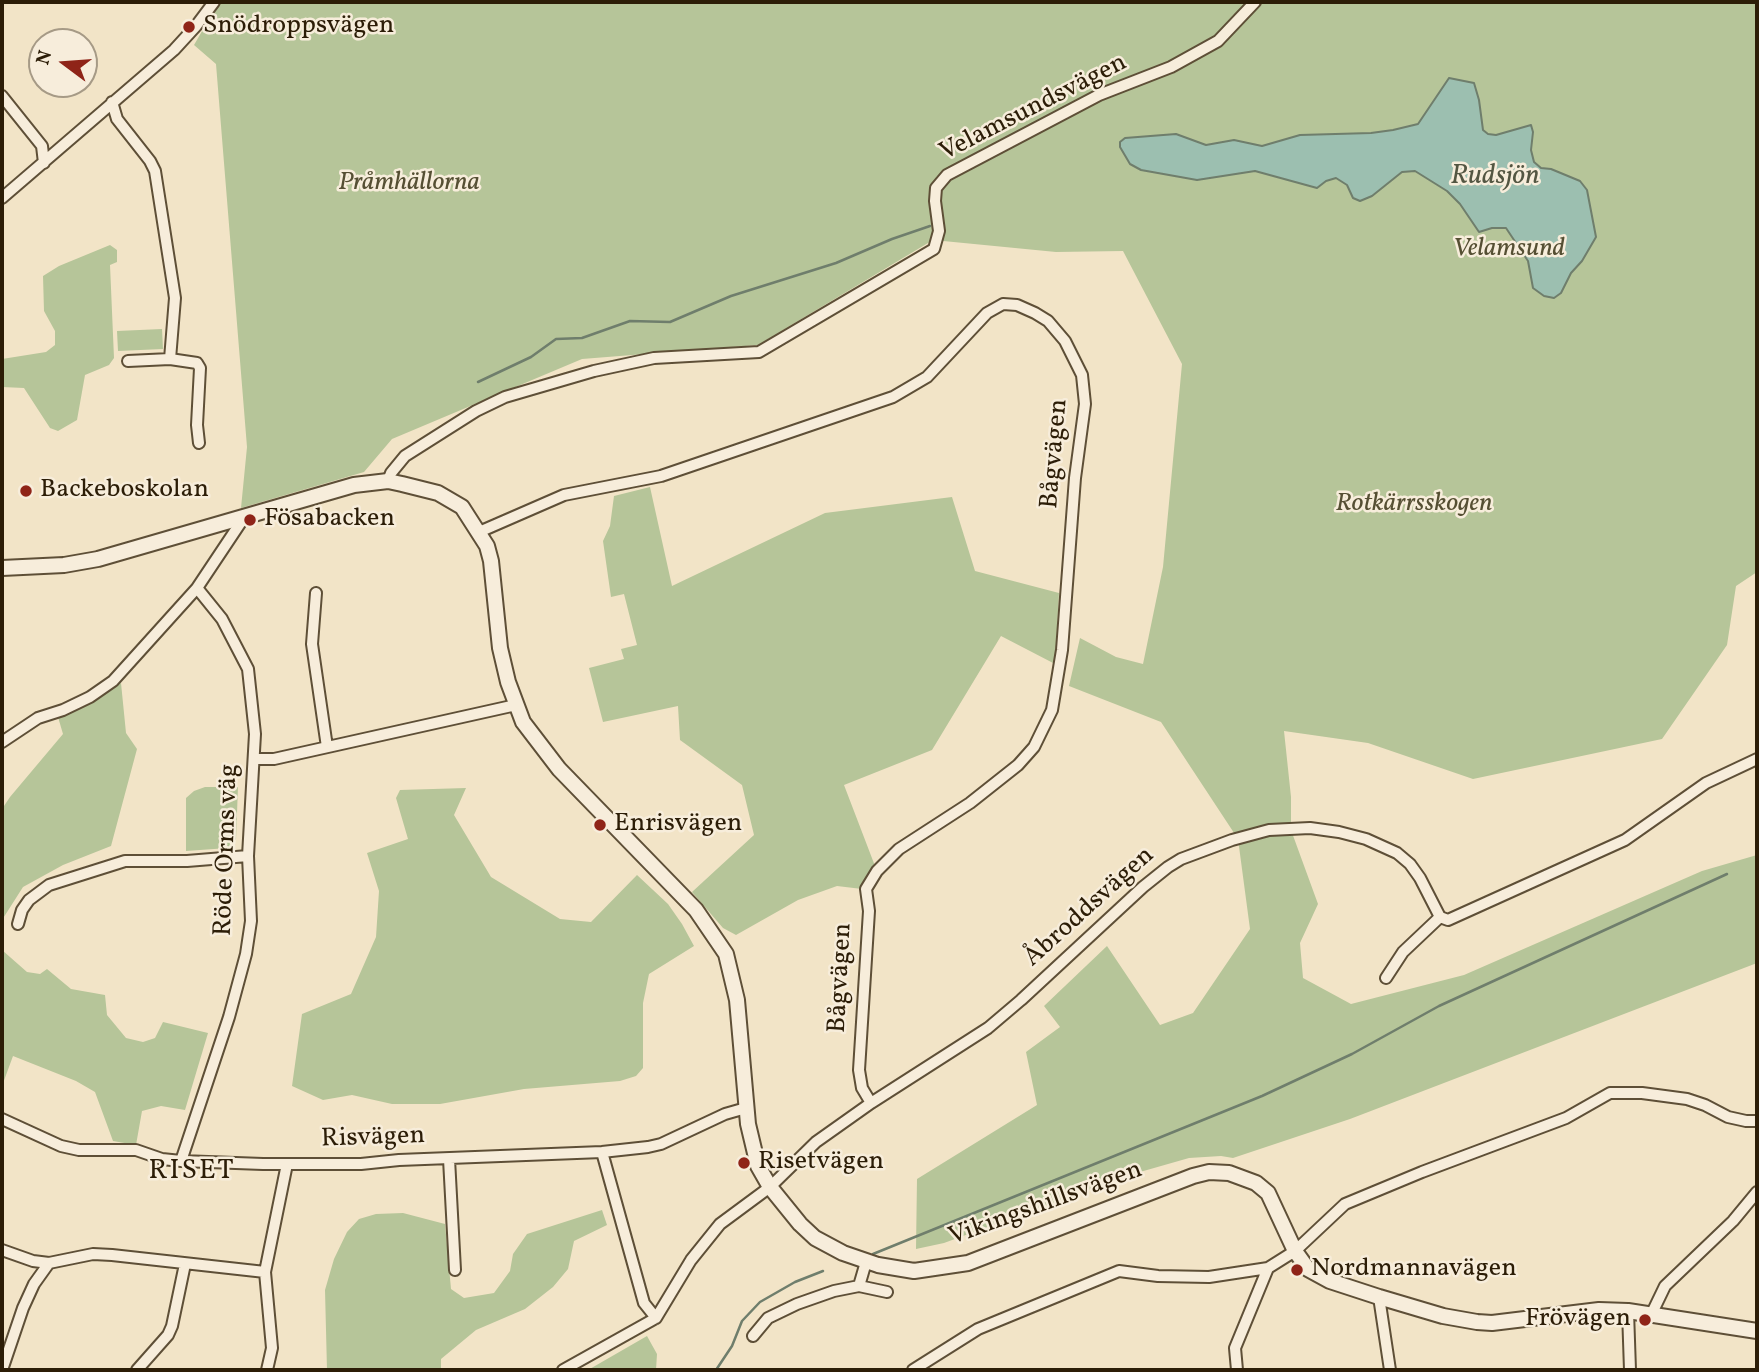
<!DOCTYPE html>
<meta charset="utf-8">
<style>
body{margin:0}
#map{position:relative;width:1759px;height:1372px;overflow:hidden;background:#f2e4c7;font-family:Vollkorn,serif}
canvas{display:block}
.frame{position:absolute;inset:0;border:4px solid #2c1d07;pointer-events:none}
.north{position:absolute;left:28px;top:28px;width:70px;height:70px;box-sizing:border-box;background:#f7eddb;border:2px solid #a69a86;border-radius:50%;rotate:286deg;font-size:19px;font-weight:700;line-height:28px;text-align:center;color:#2c1d07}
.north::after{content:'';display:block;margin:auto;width:24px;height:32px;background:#8f2418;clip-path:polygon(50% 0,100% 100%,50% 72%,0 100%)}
</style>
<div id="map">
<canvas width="1759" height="1372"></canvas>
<div class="frame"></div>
<div class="north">N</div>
</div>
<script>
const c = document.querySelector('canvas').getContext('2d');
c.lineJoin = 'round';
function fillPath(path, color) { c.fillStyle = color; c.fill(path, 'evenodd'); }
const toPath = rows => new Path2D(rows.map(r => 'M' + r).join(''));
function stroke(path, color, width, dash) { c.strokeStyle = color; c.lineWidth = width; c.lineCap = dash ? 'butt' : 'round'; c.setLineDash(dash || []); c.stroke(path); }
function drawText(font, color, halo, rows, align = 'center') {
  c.font = font + ' Vollkorn,serif'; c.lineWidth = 5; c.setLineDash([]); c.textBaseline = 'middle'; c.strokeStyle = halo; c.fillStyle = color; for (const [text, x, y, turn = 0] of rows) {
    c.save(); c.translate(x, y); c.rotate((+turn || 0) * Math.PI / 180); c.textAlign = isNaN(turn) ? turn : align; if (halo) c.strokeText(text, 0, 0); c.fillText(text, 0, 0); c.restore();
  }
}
fillPath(toPath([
 [219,2,1757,2,1757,572,1736,586,1727,645,1662,739,1473,779,1368,743,1284,731,1291,797,1291,830,1318,904,1300,943,1303,978,1351,1004,1464,975,1702,871,1757,855,1757,963,1350,1119,1233,1158,1221,1156,1189,1158,1126,1176,944,1243,916,1249,917,1179,1037,1105,1026,1052,1060,1027,1044,1006,1107,946,1160,1025,1193,1013,1250,929,1238,839,1161,722,1069,686,1080,638,1116,657,1143,664,1163,567,1182,364,1123,251,1056,252,933,240,758,345,582,359,392,439,364,472,241,508,247,447,216,64,194,45],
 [110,245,117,250,117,262,110,265,114,358,109,365,85,375,77,420,58,431,50,428,24,388,2,387,2,359,46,352,55,345,55,331,44,311,43,276,59,266],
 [162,329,163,349,118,351,117,331],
 [650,487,672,586,825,513,952,497,975,571,1059,593,1055,664,1001,636,932,750,844,785,875,866,862,889,837,886,798,900,736,935,723,928,692,892,754,835,742,785,680,740,678,706,603,722,589,668,624,659,621,649,637,645,624,594,611,597,603,541,610,526,614,496],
 [121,683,126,733,137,749,111,846,63,865,23,887,2,920,2,809,10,797,63,734,58,717,83,707],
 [205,787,238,787,236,839,228,848,186,851,186,798,194,791],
 [466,788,454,815,491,877,560,919,591,922,637,875,668,904,682,924,694,946,649,974,643,1003,643,1068,636,1076,620,1081,524,1089,440,1104,392,1104,352,1095,323,1100,292,1086,302,1014,351,994,376,937,379,891,367,853,408,839,396,798,400,790],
 [2,950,27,972,40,974,47,969,71,989,105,995,107,1015,126,1038,143,1042,155,1038,163,1022,208,1033,185,1110,161,1106,142,1111,136,1145,113,1141,95,1092,76,1081,13,1056,2,1086],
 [602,1210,607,1225,574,1241,568,1269,553,1287,525,1309,476,1330,441,1359,441,1370,327,1370,325,1290,334,1259,347,1232,359,1219,376,1214,403,1213,445,1224,451,1289,464,1298,494,1293,510,1271,513,1254,527,1234],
 [647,1336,657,1354,656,1370,588,1370]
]), '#b6c599');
const water = toPath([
 [1449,78,1474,83,1479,100,1483,130,1488,134,1496,135,1531,125,1533,132,1531,150,1534,162,1541,168,1551,169,1580,181,1587,190,1596,237,1582,261,1571,273,1561,293,1554,298,1544,296,1533,288,1528,261,1506,228,1492,228,1479,232,1460,204,1447,191,1415,171,1402,172,1372,196,1360,201,1353,198,1347,185,1336,178,1326,181,1317,188,1255,171,1197,180,1141,170,1130,164,1120,147,1120,142,1125,138,1176,134,1206,145,1234,140,1262,146,1300,135,1371,133,1393,130,1418,124,1449,78]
]);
fillPath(water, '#9cbfb0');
stroke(water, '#6f7e6c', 2);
stroke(toPath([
 [478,382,531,357,556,339,582,338,630,321,670,322,731,296,836,263,892,239,930,226],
 [873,1254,1262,1096,1352,1054,1439,1006,1727,874],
 [716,1370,732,1346,742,1321,760,1302,795,1282,823,1271]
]), '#6f7e6c', 2.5);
const minor = toPath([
 [2,96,42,146,44,163],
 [112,102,117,119,150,161,155,171,175,298,170,359,128,361],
 [2,198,174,50,196,26,214,2],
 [170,359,197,363,200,368,197,425,199,443],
 [388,481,391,473,405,456,476,411,505,397,594,371,654,358,759,352,934,249,939,231,935,201,936,188,947,175,1099,95,1171,67,1218,41,1255,2],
 [479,532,564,495,661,476,893,397,927,377,987,313,1003,304,1017,305,1035,313,1048,321,1065,341,1082,375,1085,404,1075,478,1062,650,1052,710,1034,747,1018,765,970,803,899,849,877,871,866,889,869,911,859,1070,862,1088,871,1103],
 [316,593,312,644,327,747],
 [2,742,38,718,63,710,90,697,113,681,197,588,243,519],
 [255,759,274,759,516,705],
 [18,924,22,910,29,900,49,885,125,861,187,861,248,856],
 [1386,978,1403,952,1440,917],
 [2,1119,61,1146,79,1150,136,1150,162,1159,181,1161,263,1164,361,1164,399,1160,602,1152,648,1147,661,1144,725,1114,746,1108],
 [602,1152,644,1303,656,1318],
 [449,1159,455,1270],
 [181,1161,229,1017,246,954,251,921,248,856,255,734,248,669,222,619,197,588],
 [2,1250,33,1261,49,1263],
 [866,1262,859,1286,887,1292],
 [1379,1297,1390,1370],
 [1628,1311,1630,1370],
 [1652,1313,1665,1286,1733,1221,1757,1192],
 [753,1336,768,1318,797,1304,834,1291,859,1286],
 [2,1370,23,1308,34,1284,49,1263,93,1254,112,1255,265,1272],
 [137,1370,168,1335,172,1326,185,1264],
 [267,1370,272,1348,265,1272,287,1164],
 [563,1370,656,1318,691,1260,720,1224,770,1187,816,1142,871,1103,988,1028,1021,1000,1143,887,1168,867,1181,859,1232,840,1269,830,1310,828,1339,832,1366,839,1397,853,1410,864,1420,878,1440,917,1448,920,1625,840,1706,783,1757,759],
 [913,1370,978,1329,1119,1271,1158,1276,1209,1277,1268,1268,1295,1251,1345,1204,1422,1172,1566,1118,1610,1093,1642,1093,1687,1099,1705,1105,1728,1117,1746,1121,1757,1121],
 [1237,1370,1235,1348,1268,1268]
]);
const tertiary = toPath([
 [2,568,64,565,98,559,354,485,388,481,402,484,438,493,462,507,487,546,491,561,500,648,508,682,523,722,559,769,696,910,726,954,737,1000,748,1124,758,1166,770,1187,800,1224,815,1238,843,1253,878,1265,914,1271,968,1263,1193,1176,1209,1172,1229,1173,1256,1183,1268,1193,1295,1251,1308,1269,1330,1281,1379,1297,1443,1316,1477,1322,1492,1323,1599,1310,1628,1311,1757,1331]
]);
stroke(minor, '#5e4f37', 14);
stroke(tertiary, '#5e4f37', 18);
stroke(minor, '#f7eddb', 10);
stroke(tertiary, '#f7eddb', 14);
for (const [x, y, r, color] of [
 [189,27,7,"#8f2418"],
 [26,491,7,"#8f2418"],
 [250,520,7,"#8f2418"],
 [600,825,7,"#8f2418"],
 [744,1163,7,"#8f2418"],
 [1297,1270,7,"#8f2418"],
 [1645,1320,7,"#8f2418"]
]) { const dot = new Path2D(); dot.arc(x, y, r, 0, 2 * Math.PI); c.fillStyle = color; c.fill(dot); stroke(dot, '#f7eddb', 2.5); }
drawText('26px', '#2c1d07', '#f7eddb', [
 ["Snödroppsvägen",203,27],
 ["Backeboskolan",40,491],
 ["Fösabacken",264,520],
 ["Enrisvägen",614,825],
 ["Risetvägen",758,1163],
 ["Nordmannavägen",1311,1270],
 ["Frövägen",1631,1320,"right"]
], 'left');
drawText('26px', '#2c1d07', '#f7eddb', [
 ["Velamsundsvägen",1034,109,-27],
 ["Bågvägen",1056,454,-85],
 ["Röde Orms väg",228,850,-88],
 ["Åbroddsvägen",1090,908,-42],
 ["Bågvägen",842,978,-87],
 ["Risvägen",373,1139,-2],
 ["Vikingshillsvägen",1046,1205,-20]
]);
drawText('italic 26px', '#554f33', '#f7eddb', [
 ["Pråmhällorna",409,184],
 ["Velamsund",1509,250],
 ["Rotkärrsskogen",1414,505]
]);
drawText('italic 28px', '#535642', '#f7eddb', [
 ["Rudsjön",1495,178]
]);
c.letterSpacing = '2px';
drawText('28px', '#2c1d07', '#f7eddb', [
 ["RISET",192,1173]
]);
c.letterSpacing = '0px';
</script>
